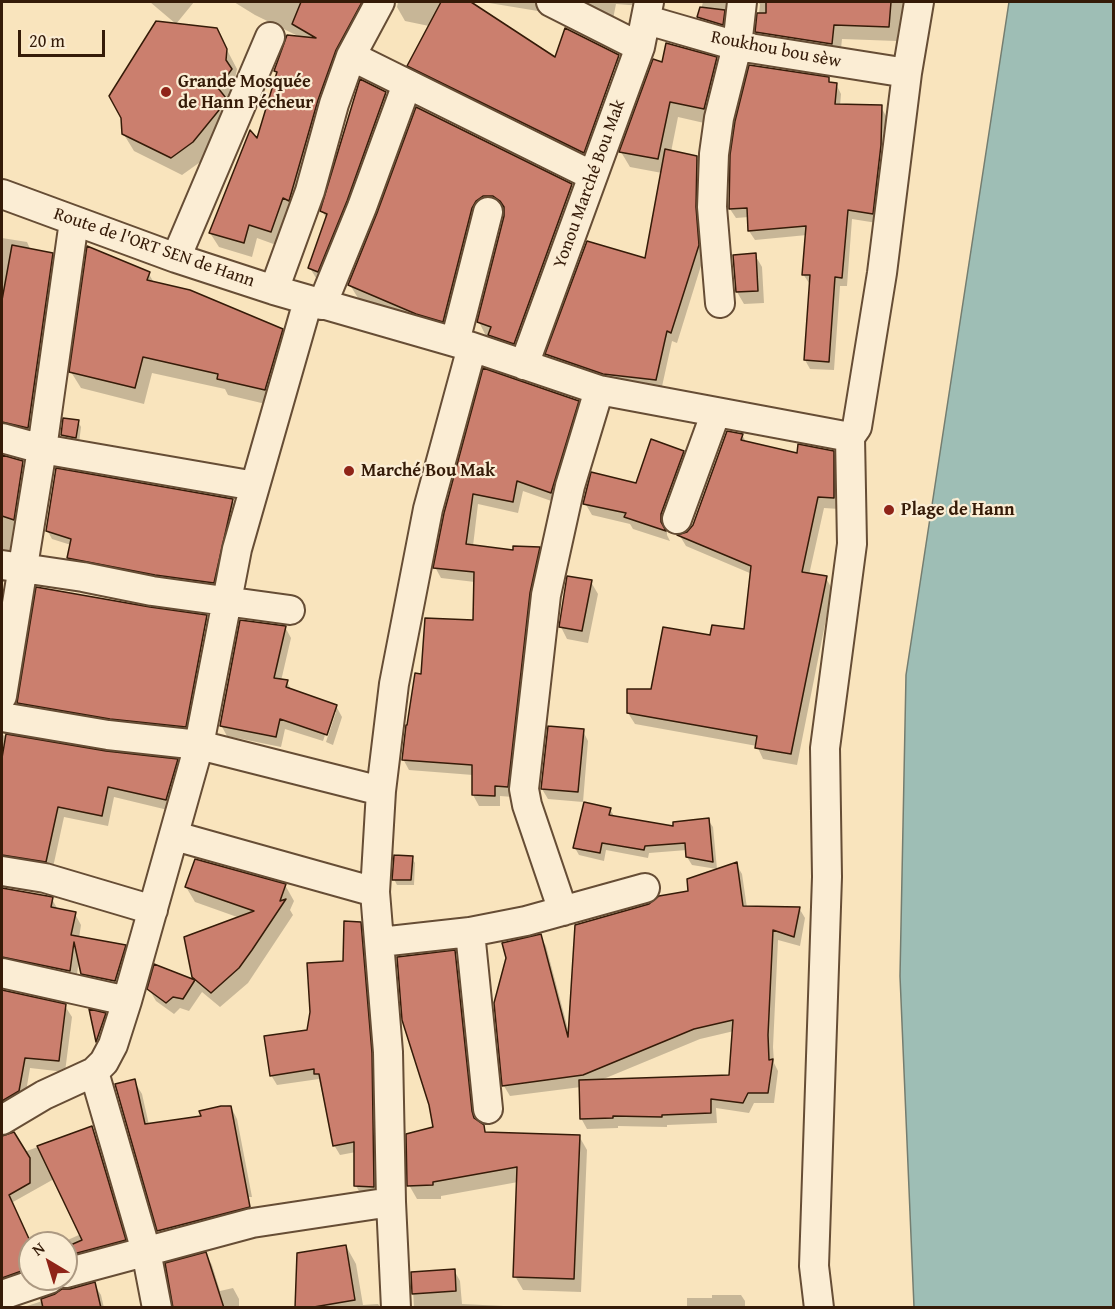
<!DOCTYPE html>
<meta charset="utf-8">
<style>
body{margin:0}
#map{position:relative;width:1115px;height:1309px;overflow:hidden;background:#f9e4bd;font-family:"Gentium Book Plus",serif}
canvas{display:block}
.frame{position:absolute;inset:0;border:3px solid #351b08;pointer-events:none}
.north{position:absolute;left:18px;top:1231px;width:60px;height:60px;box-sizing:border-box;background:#fbedd4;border:2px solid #ac9982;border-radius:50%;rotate:322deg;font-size:16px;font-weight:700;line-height:24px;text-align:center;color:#351b08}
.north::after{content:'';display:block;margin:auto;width:21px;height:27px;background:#8f2418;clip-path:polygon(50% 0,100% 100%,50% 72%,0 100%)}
.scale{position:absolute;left:18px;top:30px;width:87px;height:27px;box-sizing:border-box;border:3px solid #351b08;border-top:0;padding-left:8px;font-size:18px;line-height:21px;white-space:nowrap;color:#351b08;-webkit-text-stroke:4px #fbedd4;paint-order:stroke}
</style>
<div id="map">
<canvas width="1115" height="1309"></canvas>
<div class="frame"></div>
<div class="north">N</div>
<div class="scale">20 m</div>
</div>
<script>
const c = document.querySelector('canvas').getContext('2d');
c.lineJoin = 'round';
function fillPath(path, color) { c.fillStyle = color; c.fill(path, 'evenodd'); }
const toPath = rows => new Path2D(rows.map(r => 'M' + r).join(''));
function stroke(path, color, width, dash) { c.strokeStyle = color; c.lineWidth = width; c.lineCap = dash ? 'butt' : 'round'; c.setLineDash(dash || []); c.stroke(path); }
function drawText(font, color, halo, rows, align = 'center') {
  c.font = font + ' "Gentium Book Plus",serif'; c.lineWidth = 4.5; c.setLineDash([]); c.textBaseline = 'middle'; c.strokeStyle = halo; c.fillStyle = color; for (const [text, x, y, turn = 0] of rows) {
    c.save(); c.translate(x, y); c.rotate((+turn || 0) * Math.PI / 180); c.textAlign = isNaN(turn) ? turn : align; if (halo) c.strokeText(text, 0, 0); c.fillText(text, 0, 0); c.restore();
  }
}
const water = toPath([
 [1009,2,1113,2,1113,1307,914,1307,900,976,906,675,1009,2]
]);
fillPath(water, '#9ebeb5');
stroke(water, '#747d70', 1.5);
fillPath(toPath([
 [150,2,194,2,176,24],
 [234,2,382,2,279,246,257,238,252,257,219,247,210,233,257,141,278,75,275,70,300,37,255,15],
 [396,2,469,2,556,59,618,56,627,71,592,167,418,80,409,65,429,26,405,21,397,7,398,2],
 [615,63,618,63,583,161,580,160],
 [483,2,554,2,544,12],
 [568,2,643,2,642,6,616,4,612,24],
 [703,2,744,2,731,39,707,32,699,17],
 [757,2,904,2,907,7,904,32,898,31,897,41,842,39,840,58,765,47,757,32,760,4],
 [216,29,237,69,235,79,241,88,203,160,182,175,134,151,123,133],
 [716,59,725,75,713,125,678,117,671,152,696,157,703,168,704,256,677,343,672,341,661,391,553,365,547,354,646,259,662,173,630,167,621,152,663,64],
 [828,79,831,84,836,84,841,94,840,106,881,107,886,116,886,155,877,223,852,219,847,286,840,286,834,370,810,369,805,360,811,284,809,283,803,274,807,235,755,240,749,231,749,217,736,218,730,209,732,156],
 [385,93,391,104,323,282,316,278,310,268,327,219,322,211],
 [417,109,571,185,579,199,522,357,498,348,491,337,486,336,479,322,505,212,501,209,451,334,424,327,358,298,350,285],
 [2,238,27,242,31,251,52,254,57,264,33,437,2,432],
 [755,255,762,267,764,303,744,304,737,292,734,256],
 [149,274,154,283,282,330,292,347,274,406,228,395,225,389,152,373,144,404,81,388,71,372],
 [578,402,584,413,557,503,523,491,518,513,478,504,473,546,514,551,539,548,545,559,513,797,500,796,500,806,479,806,473,795,473,775,409,770,403,759,423,676,475,622,475,582,441,578,435,567,446,513],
 [78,421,81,427,79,443,65,441,62,435],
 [742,435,747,443,798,455,833,452,840,464,839,509,824,508,809,575,826,578,832,589,797,765,763,759,757,746,635,724,628,713,711,637,745,631,752,574,686,546,680,536,688,533,694,525],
 [683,452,690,464,667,527,667,535,670,541,633,529,630,524,592,515,585,503,637,485],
 [2,457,22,462,28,472,14,558,2,559],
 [232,500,237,508,218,590,73,566,68,558,71,545,52,539,47,530],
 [591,582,598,594,588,643,567,639,561,627],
 [206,617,212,626,191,736,24,712,18,702],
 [204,623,207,623,186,735,183,734],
 [285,627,291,638,281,681,287,682,292,691,336,706,342,717,333,745,326,742,336,712,333,712,323,741,285,729,281,747,227,736,221,725],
 [549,728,583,731,588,741,583,802,548,799,542,789],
 [2,735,105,753,177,761,183,772,172,811,114,797,108,826,64,817,52,872,2,867],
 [610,809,615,818,675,828,708,820,713,827,717,869,692,865,687,857,687,850,649,853,648,858,606,850,604,861,579,855,575,848],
 [412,858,415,863,414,885,397,885,394,879],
 [736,864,742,874,747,908,799,908,805,918,800,946,778,940,773,1047,774,1063,778,1071,774,1103,754,1103,749,1113,716,1108,717,1123,667,1125,667,1127,618,1126,618,1128,587,1129,581,1118,581,1087,510,1096,504,1086,540,936,546,946,569,1033,689,892],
 [734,1031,730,1076,601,1080,700,1039],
 [285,885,294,901,290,910,293,915,248,983,220,1007,202,992,189,1011,180,1008,174,1014,156,1001,149,989,155,966,196,982,193,977,240,918,195,902,186,887],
 [2,889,52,899,58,910,75,914,81,925,79,938,125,946,131,957,121,992,89,985,82,973,79,959,76,982,2,969],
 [360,923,366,933,376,1064,379,1196,362,1196,356,1186,356,1152,340,1155,334,1145,319,1079,277,1085,271,1075,309,1031,344,962],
 [454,952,463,966,478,1119,469,1103,467,1105,476,1121,483,1126,487,1133,579,1136,587,1150,581,1292,523,1290,515,1276,518,1182,441,1196,441,1199,417,1199,409,1185,435,1128],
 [2,991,65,1006,72,1017,65,1072,30,1068,25,1098,2,1094],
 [91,1011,105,1014,112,1026,103,1051,97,1041],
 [134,1081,142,1094,149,1125,202,1118,201,1112,230,1105,237,1119,252,1197,242,1197,241,1224,167,1244,159,1231,116,1085],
 [92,1127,96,1135,129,1247,66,1264,66,1243,61,1243,81,1234,54,1179,13,1202,2,1184,2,1138,24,1152],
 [2,1234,30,1262,30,1279,2,1296],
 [346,1246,356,1264,363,1305,378,1304,381,1308,296,1308],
 [206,1254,212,1265,220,1291,233,1288,239,1299,239,1308,174,1308],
 [454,1270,460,1281,462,1304,504,1306,505,1308,414,1308,412,1273],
 [94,1284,101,1295,104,1308,21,1308],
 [712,1295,741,1295,745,1301,745,1308,687,1308,687,1298,712,1298]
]), '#0003');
const building = toPath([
 [301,2,362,2,336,50,318,100,289,201,283,198,271,232,249,225,244,243,209,233,250,130,257,138,277,72,274,71,287,35,316,38,292,24,301,2],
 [441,2,471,2,555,57,565,28,619,55,584,153,407,66,441,2],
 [766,2,891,2,889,27,834,25,832,44,755,32,757,13,766,13,766,2],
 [700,7,725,10,723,25,697,17,700,7],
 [156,21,217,28,227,49,226,60,232,69,218,88,226,98,224,104,193,142,171,158,122,134,121,118,109,96,156,21],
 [666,43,717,57,704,109,670,102,658,159,619,152,653,59,662,62,666,43],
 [749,65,829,77,829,82,837,83,835,104,882,105,881,145,873,214,848,210,842,278,835,277,829,362,804,360,810,275,802,275,806,226,748,231,747,208,729,209,730,155,735,121,749,65],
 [360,79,386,92,347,201,318,272,308,268,327,214,320,211,360,79],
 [416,107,572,184,514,344,488,335,491,327,477,322,504,216,504,207,500,201,493,196,483,196,476,201,472,208,443,322,416,314,348,285,377,213,416,107],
 [665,149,697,156,696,207,699,245,671,333,667,331,656,380,603,374,545,354,587,241,645,258,665,149],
 [12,245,53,253,28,428,2,422,2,300,12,245],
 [87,246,150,272,147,280,190,290,283,329,265,390,217,379,218,374,143,357,135,388,69,372,87,246],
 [756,253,758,291,736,292,733,255,756,253],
 [483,368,579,401,551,493,517,481,513,502,473,494,466,544,513,550,513,546,540,547,530,593,508,787,495,786,495,796,472,795,472,765,402,760,406,725,407,725,415,673,421,674,425,618,473,620,474,572,433,568,444,513,483,368],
 [63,418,79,420,76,438,61,435,63,418],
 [727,431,743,434,741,440,797,453,798,444,834,451,834,498,818,497,802,572,827,576,791,754,755,748,757,736,627,713,627,689,651,689,663,627,710,635,712,625,744,629,751,566,677,535,687,532,693,525,727,431],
 [651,439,684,451,661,514,661,522,666,531,624,517,626,513,583,504,591,472,636,483,651,439],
 [2,455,23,461,14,520,2,516,2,455],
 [56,468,233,499,214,583,155,575,67,558,71,539,46,531,56,468],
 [567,576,592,580,582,631,559,627,567,576],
 [36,587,150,607,207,615,186,727,110,719,17,703,36,587],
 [240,620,286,626,274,678,288,680,286,687,337,705,327,735,280,719,276,737,220,726,240,620],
 [548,726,584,729,578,792,541,789,548,726],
 [6,734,106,751,178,759,166,800,108,787,102,816,58,807,46,862,2,855,2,758,6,734],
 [584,802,611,808,609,815,673,826,673,822,709,818,713,862,686,857,685,843,645,846,644,850,602,843,600,853,573,848,584,802],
 [394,855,413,856,411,880,392,880,394,855],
 [195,859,286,884,280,901,286,899,252,950,239,968,211,993,192,977,184,937,254,911,185,887,195,859],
 [737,862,743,906,800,907,794,937,773,930,768,1035,769,1060,773,1059,768,1093,748,1093,743,1103,711,1099,711,1113,662,1115,662,1117,613,1116,613,1118,580,1119,579,1080,729,1075,733,1020,694,1029,583,1075,502,1086,494,1003,506,958,502,943,541,934,568,1037,575,925,649,904,659,896,688,891,687,879,737,862],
 [2,888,53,897,51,907,76,912,71,935,126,945,115,981,81,974,74,942,70,971,2,957,2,888],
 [344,921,361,922,372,1053,374,1187,354,1186,354,1142,333,1146,319,1074,314,1074,314,1069,270,1076,264,1036,307,1030,310,1012,307,963,343,961,344,921],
 [455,950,472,1111,474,1118,484,1125,485,1132,580,1135,574,1279,513,1277,517,1167,433,1182,433,1185,407,1186,406,1134,433,1127,429,1105,402,1020,397,957,455,950],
 [154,964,195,980,183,999,173,997,166,1003,147,989,154,964],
 [2,990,66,1004,59,1061,25,1058,19,1091,2,1101,2,990],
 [89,1009,106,1013,96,1042,89,1009],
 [135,1079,145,1124,201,1116,199,1111,221,1106,231,1106,250,1207,157,1231,115,1084,135,1079],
 [92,1126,126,1240,66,1256,66,1247,82,1240,37,1146,92,1126],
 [14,1132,30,1158,30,1183,9,1195,30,1241,30,1268,2,1278,2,1136,14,1132],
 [346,1245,355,1300,308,1308,295,1308,297,1253,346,1245],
 [206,1252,224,1308,173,1308,165,1263,206,1252],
 [455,1269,456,1291,412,1294,411,1272,455,1269],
 [95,1282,101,1308,43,1308,41,1299,55,1294,62,1289,70,1289,95,1282]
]);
fillPath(building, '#cb7f6e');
stroke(building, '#351b08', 1.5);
const minor = toPath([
 [551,2,640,47],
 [647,20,737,46,907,73],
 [351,56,593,176],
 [2,194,176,258,274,290,472,347,599,390,850,437],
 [176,258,270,37],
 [274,290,310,191,334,104,351,56,380,2],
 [720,303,712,207,714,154,719,118,737,46,742,2],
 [322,305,362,207,407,84],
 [455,342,488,212],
 [524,365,640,47,649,2],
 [2,438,42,449,255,486],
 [677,519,716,412],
 [2,565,83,577,152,591,290,610],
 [2,696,42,449,74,221],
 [2,717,108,735,199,745,381,791],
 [175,836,375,892],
 [2,871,45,878,153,910],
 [563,911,527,805,524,789,546,595,570,486,599,390],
 [470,932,488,1109],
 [380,942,470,932,526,921,645,888],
 [2,973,127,1001],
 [94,1072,146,1251,157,1308],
 [2,1120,44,1095,94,1072,104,1062,113,1045,127,1001,199,745,237,549,308,301],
 [66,1273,252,1223,391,1202],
 [2,1295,49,1279],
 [396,1308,391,1202,388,1052,375,892,381,791,394,684,428,509,472,347],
 [819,1308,814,1266,827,877,825,748,852,544,850,437,857,427,882,273,907,73,919,2]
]);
stroke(minor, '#664d35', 32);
stroke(minor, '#fbedd4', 28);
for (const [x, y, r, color] of [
 [166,92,6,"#8f2418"],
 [349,471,6,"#8f2418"],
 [889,510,6,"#8f2418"]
]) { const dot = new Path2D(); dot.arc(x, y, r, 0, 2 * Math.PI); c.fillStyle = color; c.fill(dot); stroke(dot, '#fbedd4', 2); }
drawText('18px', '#351b08', '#fbedd4', [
 ["Roukhou bou sèw",776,50,11],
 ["Yonou Marché Bou Mak",590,184,-70],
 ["Route de l'ORT SEN de Hann",154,248,19]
]);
drawText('bold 18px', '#351b08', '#fbedd4', [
 ["Grande Mosquée",178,82],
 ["de Hann Pécheur",178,103],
 ["Marché Bou Mak",361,471],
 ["Plage de Hann",901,510]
], 'left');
</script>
